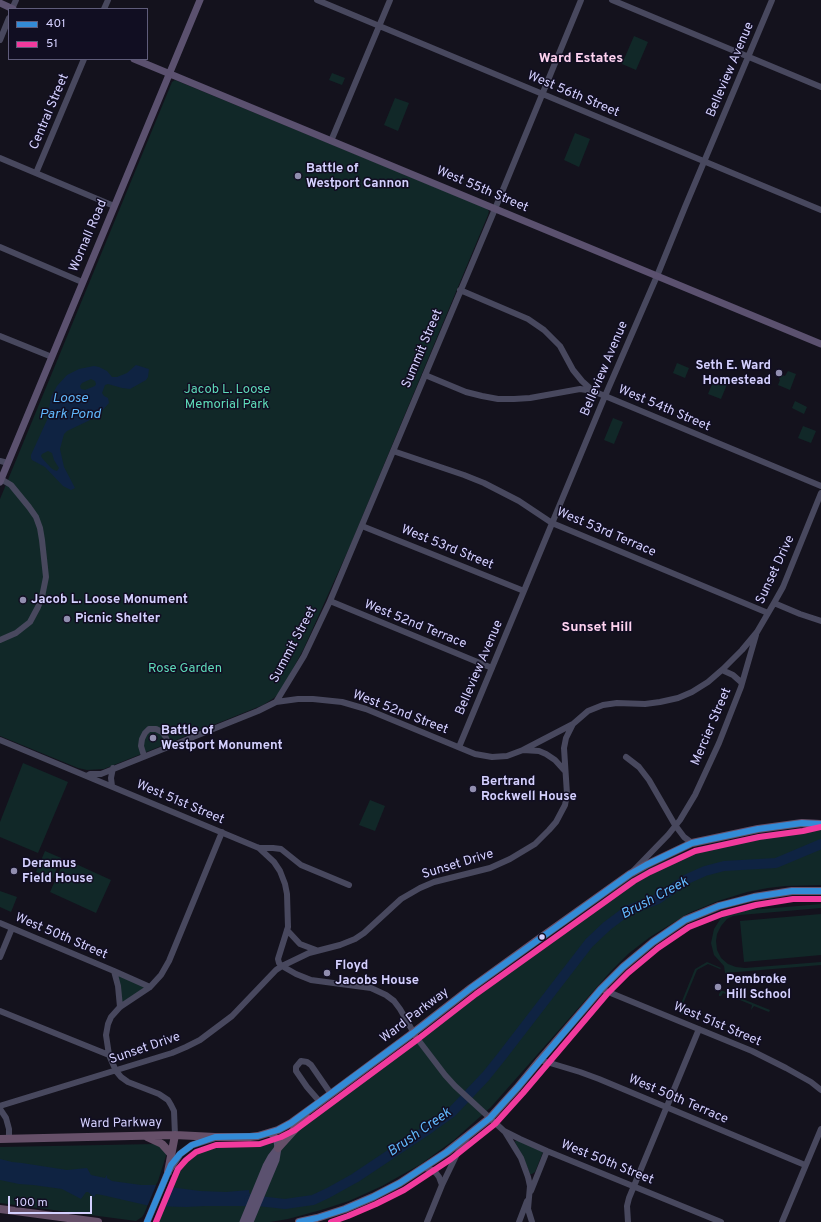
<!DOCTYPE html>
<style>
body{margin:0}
#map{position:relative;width:821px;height:1222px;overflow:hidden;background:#14121d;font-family:Overpass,sans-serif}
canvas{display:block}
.legend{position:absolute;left:8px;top:8px;width:140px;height:52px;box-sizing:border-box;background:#110e22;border:1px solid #5f5c7a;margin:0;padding:5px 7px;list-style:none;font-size:12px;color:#d4d0fe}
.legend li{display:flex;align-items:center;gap:8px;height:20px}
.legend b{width:20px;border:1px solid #5f5c7a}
.scale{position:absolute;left:8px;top:1196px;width:84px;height:18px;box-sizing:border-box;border:2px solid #d4d0fe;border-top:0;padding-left:5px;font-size:12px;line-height:14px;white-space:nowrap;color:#d4d0fe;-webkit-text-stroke:3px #110e22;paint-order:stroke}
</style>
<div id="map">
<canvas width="821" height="1222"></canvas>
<ul class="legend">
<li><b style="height:5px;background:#338bd7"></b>401</li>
<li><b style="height:5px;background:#f13a9d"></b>51</li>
</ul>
<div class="scale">100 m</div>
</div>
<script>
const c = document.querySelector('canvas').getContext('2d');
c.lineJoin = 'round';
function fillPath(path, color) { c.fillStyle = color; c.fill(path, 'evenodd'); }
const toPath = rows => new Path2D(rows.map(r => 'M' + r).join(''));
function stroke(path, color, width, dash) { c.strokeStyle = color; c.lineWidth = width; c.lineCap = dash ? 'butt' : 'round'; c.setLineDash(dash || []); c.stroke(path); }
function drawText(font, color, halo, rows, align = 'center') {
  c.font = font + ' Overpass,sans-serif'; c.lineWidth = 3; c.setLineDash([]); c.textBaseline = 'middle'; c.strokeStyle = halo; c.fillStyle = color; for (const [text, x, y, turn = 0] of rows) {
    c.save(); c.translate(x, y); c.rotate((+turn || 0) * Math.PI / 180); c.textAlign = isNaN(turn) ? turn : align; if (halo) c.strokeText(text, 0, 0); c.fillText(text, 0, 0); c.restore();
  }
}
fillPath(toPath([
 [634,36,648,42,636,70,622,64],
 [332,73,345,78,342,85,329,80],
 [175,80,486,208,489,211,488,215,350,546,304,648,281,691,274,698,263,705,104,769,87,770,78,768,0,736,0,499,172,82],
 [395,98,409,103,398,131,384,125],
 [575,133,590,139,579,167,564,160],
 [677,363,689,368,685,378,673,373],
 [788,371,796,374,790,390,778,385,780,380,779,379,780,374,785,376],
 [715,377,728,382,721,399,708,394],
 [795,401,807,407,804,414,792,408],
 [613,418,623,422,614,444,604,440],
 [803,426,816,431,811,443,798,438],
 [23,763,68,782,38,853,0,837,0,822],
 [370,800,385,806,375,831,359,825],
 [808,827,821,827,821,885,785,886,768,888,747,892,718,901,689,913,650,937,628,954,611,971,491,1107,454,1140,421,1164,382,1186,349,1201,321,1210,288,1219,270,1222,155,1222,155,1218,176,1168,182,1160,189,1154,202,1147,212,1144,245,1143,263,1140,278,1136,307,1121,338,1098,410,1041,630,879,649,868,678,855,716,843],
 [45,851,61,858,53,878,36,872],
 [65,859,111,880,96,913,50,892],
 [0,891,17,897,11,912,0,907],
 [821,904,821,908,740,915,733,916,727,919,721,926,717,934,716,941,717,950,721,958,728,964,736,967,745,968,821,962,821,965,725,973,724,966,714,955,711,943,714,929,721,918,730,913,740,911],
 [821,914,821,955,744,962,740,921],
 [707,962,721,968,720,969,708,964,697,970,683,1004,687,1006,685,1011,698,1016,701,1012,701,1014,698,1020,680,1013,682,1007,682,1001,695,969],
 [119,974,146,987,122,1003,117,976],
 [721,991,723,991,770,1010,769,1012,754,1006,751,1010,752,1005,723,993,721,996,719,996,719,994],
 [518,1140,543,1152,535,1172,532,1174,530,1174,524,1159,515,1142,515,1141],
 [156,1144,160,1145,166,1153,166,1156,158,1181,144,1214,142,1217,136,1221,0,1203,0,1147]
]), '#112828');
fillPath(toPath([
 [136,365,149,369,148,377,146,380,130,389,122,388,108,384,105,385,102,393,104,396,108,398,109,403,98,415,88,421,67,431,64,434,60,449,64,467,75,488,71,490,63,486,45,467,32,460,31,458,31,455,47,420,51,397,57,386,67,375,79,369,94,366,99,367,107,371,112,377,117,377,127,373],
 [91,379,95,381,96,384,95,386,85,390,81,389,80,386,82,383],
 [48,451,52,453,54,460,59,468,57,471,54,470,51,468,42,458,41,456,42,454],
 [0,1159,12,1162,22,1163,67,1170,87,1168,91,1175,105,1178,107,1175,107,1178,112,1181,141,1185,155,1185,200,1191,226,1192,249,1190,249,1193,260,1201,245,1206,205,1206,186,1207,150,1206,102,1195,96,1194,94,1197,88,1192,86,1192,81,1199,62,1189,33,1185,19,1184,0,1180]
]), '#0f2342');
fillPath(toPath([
 [157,1183,171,1186,162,1209,147,1207]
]), '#14121d');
stroke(toPath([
 [249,1200,285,1204,313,1200,328,1193,355,1178,430,1128,451,1113,486,1076,502,1056,589,943,607,926,623,914,629,910,658,899,687,879,705,871,724,866,776,863,821,844]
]), '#0f2342', 10);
stroke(toPath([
 [317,0,821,210],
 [612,0,821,87],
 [12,9,16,0],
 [104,9,108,0],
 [0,40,9,18],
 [331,141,390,0],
 [0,158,114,206],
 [36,173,84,59],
 [0,247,82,282],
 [460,290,528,319,544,330,560,346,573,370,582,381,593,391],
 [0,336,52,357],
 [425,375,466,392,482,396,498,399,514,399,530,398,580,389,593,391,821,486],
 [393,451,464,475,484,483,519,501,552,523,768,613],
 [0,461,8,463],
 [362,526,524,591],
 [330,601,492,668],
 [774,603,800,614,821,621],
 [0,640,16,633,30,622,38,607,42,597,46,577,42,540,40,528,36,517,29,507,11,485,1,479],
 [722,670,733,675,742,683],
 [276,702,304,656,330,601,495,209,581,0],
 [0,740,259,848,273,848,281,849,301,865,349,885],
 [459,747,605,396,657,276,685,207,772,0],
 [523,750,573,724],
 [144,756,141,746,142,739,145,733,149,729,156,729,162,732,165,736,170,746],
 [626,757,639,767,649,780,675,825,684,837,692,843],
 [87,776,90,774,101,774,258,711,276,702,298,699,313,699,342,702,366,709,475,754,492,757,507,756,523,750,539,751,546,754,555,760,565,771],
 [112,786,111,778,113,768],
 [259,848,274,862,280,871,285,884,287,894,288,927,278,959,279,963,282,966,296,974,311,980,371,988,386,995,394,1001,400,1009,411,1028,413,1033,445,1075,455,1086,504,1131,520,1139,547,1151,721,1222],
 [634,870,668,835,680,820,695,795,719,743,741,687,756,635],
 [0,923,114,971,118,986,120,1007],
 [287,930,300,944,316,950],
 [0,957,12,928],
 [114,971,150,987],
 [601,989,752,1051,786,1068,811,1082,821,1090],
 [0,1011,109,1055],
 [540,1060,580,1072,599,1079,805,1165],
 [320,1102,307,1087,296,1071,296,1067,301,1061,307,1062,311,1065,331,1094],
 [0,1106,172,1053,186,1047,200,1040,232,1016,276,970,282,966,309,953,340,945,355,939,364,933,401,899,420,888,434,882,490,868,510,859,535,844,549,830,556,822,565,805,567,794,564,748,566,738,573,724,588,711,603,705,617,703,645,704,660,702,678,698,692,692,708,682,723,669,742,650,757,632,774,603,783,587,821,493],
 [0,1109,6,1118,9,1129,9,1139],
 [505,1132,521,1158,528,1177,530,1186,528,1209,532,1222],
 [175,1135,174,1111,171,1105,168,1100,159,1094,128,1082,121,1077,116,1071,109,1055,106,1035,108,1024,111,1017,120,1007,150,987,161,975,169,961,222,832],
 [425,1168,432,1170,436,1173,439,1177,442,1185],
 [531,1191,547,1151],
 [427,1222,442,1185,457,1154,467,1138],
 [519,1222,527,1201],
 [628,1222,627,1206,629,1198,699,1029],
 [782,1222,821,1129]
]), '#48485e', 6);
stroke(toPath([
 [0,3,13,9],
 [134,59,821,344],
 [0,482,200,0],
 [147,1222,168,1172,180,1154,192,1145,214,1138],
 [243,1222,266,1166,271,1157,278,1148],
 [250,1222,276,1160,278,1148,277,1141,275,1137,270,1133]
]), '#5b516f', 7);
stroke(toPath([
 [147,1137,162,1144,171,1154],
 [0,1139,175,1135,215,1137,250,1137,258,1136,278,1130,291,1123,320,1102,413,1033,471,988,536,941,630,874,646,865,692,843,758,829,802,823,821,824],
 [278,1148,306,1117],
 [168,1172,175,1135],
 [0,1209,98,1222],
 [299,1222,317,1218,345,1209,373,1197,400,1183,447,1152,490,1118,517,1088,540,1060,601,989,623,967,653,942,685,920,719,906,754,897,792,891,821,891]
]), '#665069', 8);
stroke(toPath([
 [147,1222,171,1165,180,1154,192,1145,215,1137,258,1136,278,1130,291,1123,413,1033,471,988,630,874,646,865,692,843,758,829,802,823,821,824],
 [299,1222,317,1218,345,1209,373,1197,400,1183,447,1152,490,1118,517,1088,601,989,623,967,653,942,685,920,719,906,754,897,792,891,821,891]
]), '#338bd7', 6);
stroke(toPath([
 [156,1222,178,1169,186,1160,196,1152,216,1145,260,1144,281,1137,295,1130,418,1039,476,994,634,881,650,872,695,851,759,837,803,831,821,827],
 [331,1222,348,1216,376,1204,404,1190,451,1159,495,1124,523,1093,607,994,628,973,658,948,689,927,722,914,756,905,793,899,821,899]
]), '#f13a9d', 6);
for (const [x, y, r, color] of [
 [298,176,4,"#918eaf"],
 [779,373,4,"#918eaf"],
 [23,600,4,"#918eaf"],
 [67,619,4,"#918eaf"],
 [153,738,4,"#918eaf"],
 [473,789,4,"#918eaf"],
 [14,871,4,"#918eaf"],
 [542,937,3.5,"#d4d0fe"],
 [327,973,4,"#918eaf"],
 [718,987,4,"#918eaf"]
]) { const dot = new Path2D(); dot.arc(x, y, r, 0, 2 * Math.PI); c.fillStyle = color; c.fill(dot); stroke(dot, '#110e22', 1.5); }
drawText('13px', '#d4d0fe', '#110e22', [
 ["Belleview Avenue",731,70,-67],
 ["West 56th Street",573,95,23],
 ["Central Street",50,112,-67],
 ["West 55th Street",482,190,23],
 ["Wornall Road",89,236,-67],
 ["Summit Street",423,349,-67],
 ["Belleview Avenue",605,369,-67],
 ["West 54th Street",664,409,23],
 ["West 53rd Terrace",606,533,23],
 ["West 53rd Street",447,548,22],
 ["Sunset Drive",776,570,-65],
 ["West 52nd Terrace",415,625,22],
 ["Summit Street",294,645,-62],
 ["Belleview Avenue",480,668,-67],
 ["West 52nd Street",400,713,21],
 ["Mercier Street",712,727,-67],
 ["West 51st Street",180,803,23],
 ["Sunset Drive",458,865,-17],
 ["West 50th Street",61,937,23],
 ["Ward Parkway",415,1016,-37],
 ["West 51st Street",717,1025,23],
 ["Sunset Drive",145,1049,-19],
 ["West 50th Terrace",678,1100,23],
 ["Ward Parkway",121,1124,-1],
 ["West 50th Street",607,1163,22]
]);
drawText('bold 13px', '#d4d0fe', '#110e22', [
 ["Battle of",306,169],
 ["Westport Cannon",306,184],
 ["Seth E. Ward",771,366,"right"],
 ["Homestead",771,381,"right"],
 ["Jacob L. Loose Monument",31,600],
 ["Picnic Shelter",75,619],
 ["Battle of",161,731],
 ["Westport Monument",161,746],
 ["Bertrand",481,782],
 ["Rockwell House",481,797],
 ["Deramus",22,864],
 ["Field House",22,879],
 ["Floyd",335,966],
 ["Jacobs House",335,981],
 ["Pembroke",726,980],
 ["Hill School",726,995]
], 'left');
drawText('13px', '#5edcb9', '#110e22', [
 ["Jacob L. Loose",227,390],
 ["Memorial Park",227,405],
 ["Rose Garden",185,669]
]);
drawText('bold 14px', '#fed2ef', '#110e22', [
 ["Ward Estates",581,59],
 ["Sunset Hill",597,628]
]);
drawText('italic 14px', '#60b7fb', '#110e22', [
 ["Loose",70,399],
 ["Park Pond",70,415],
 ["Brush Creek",655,899,-28],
 ["Brush Creek",420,1133,-35]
]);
</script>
